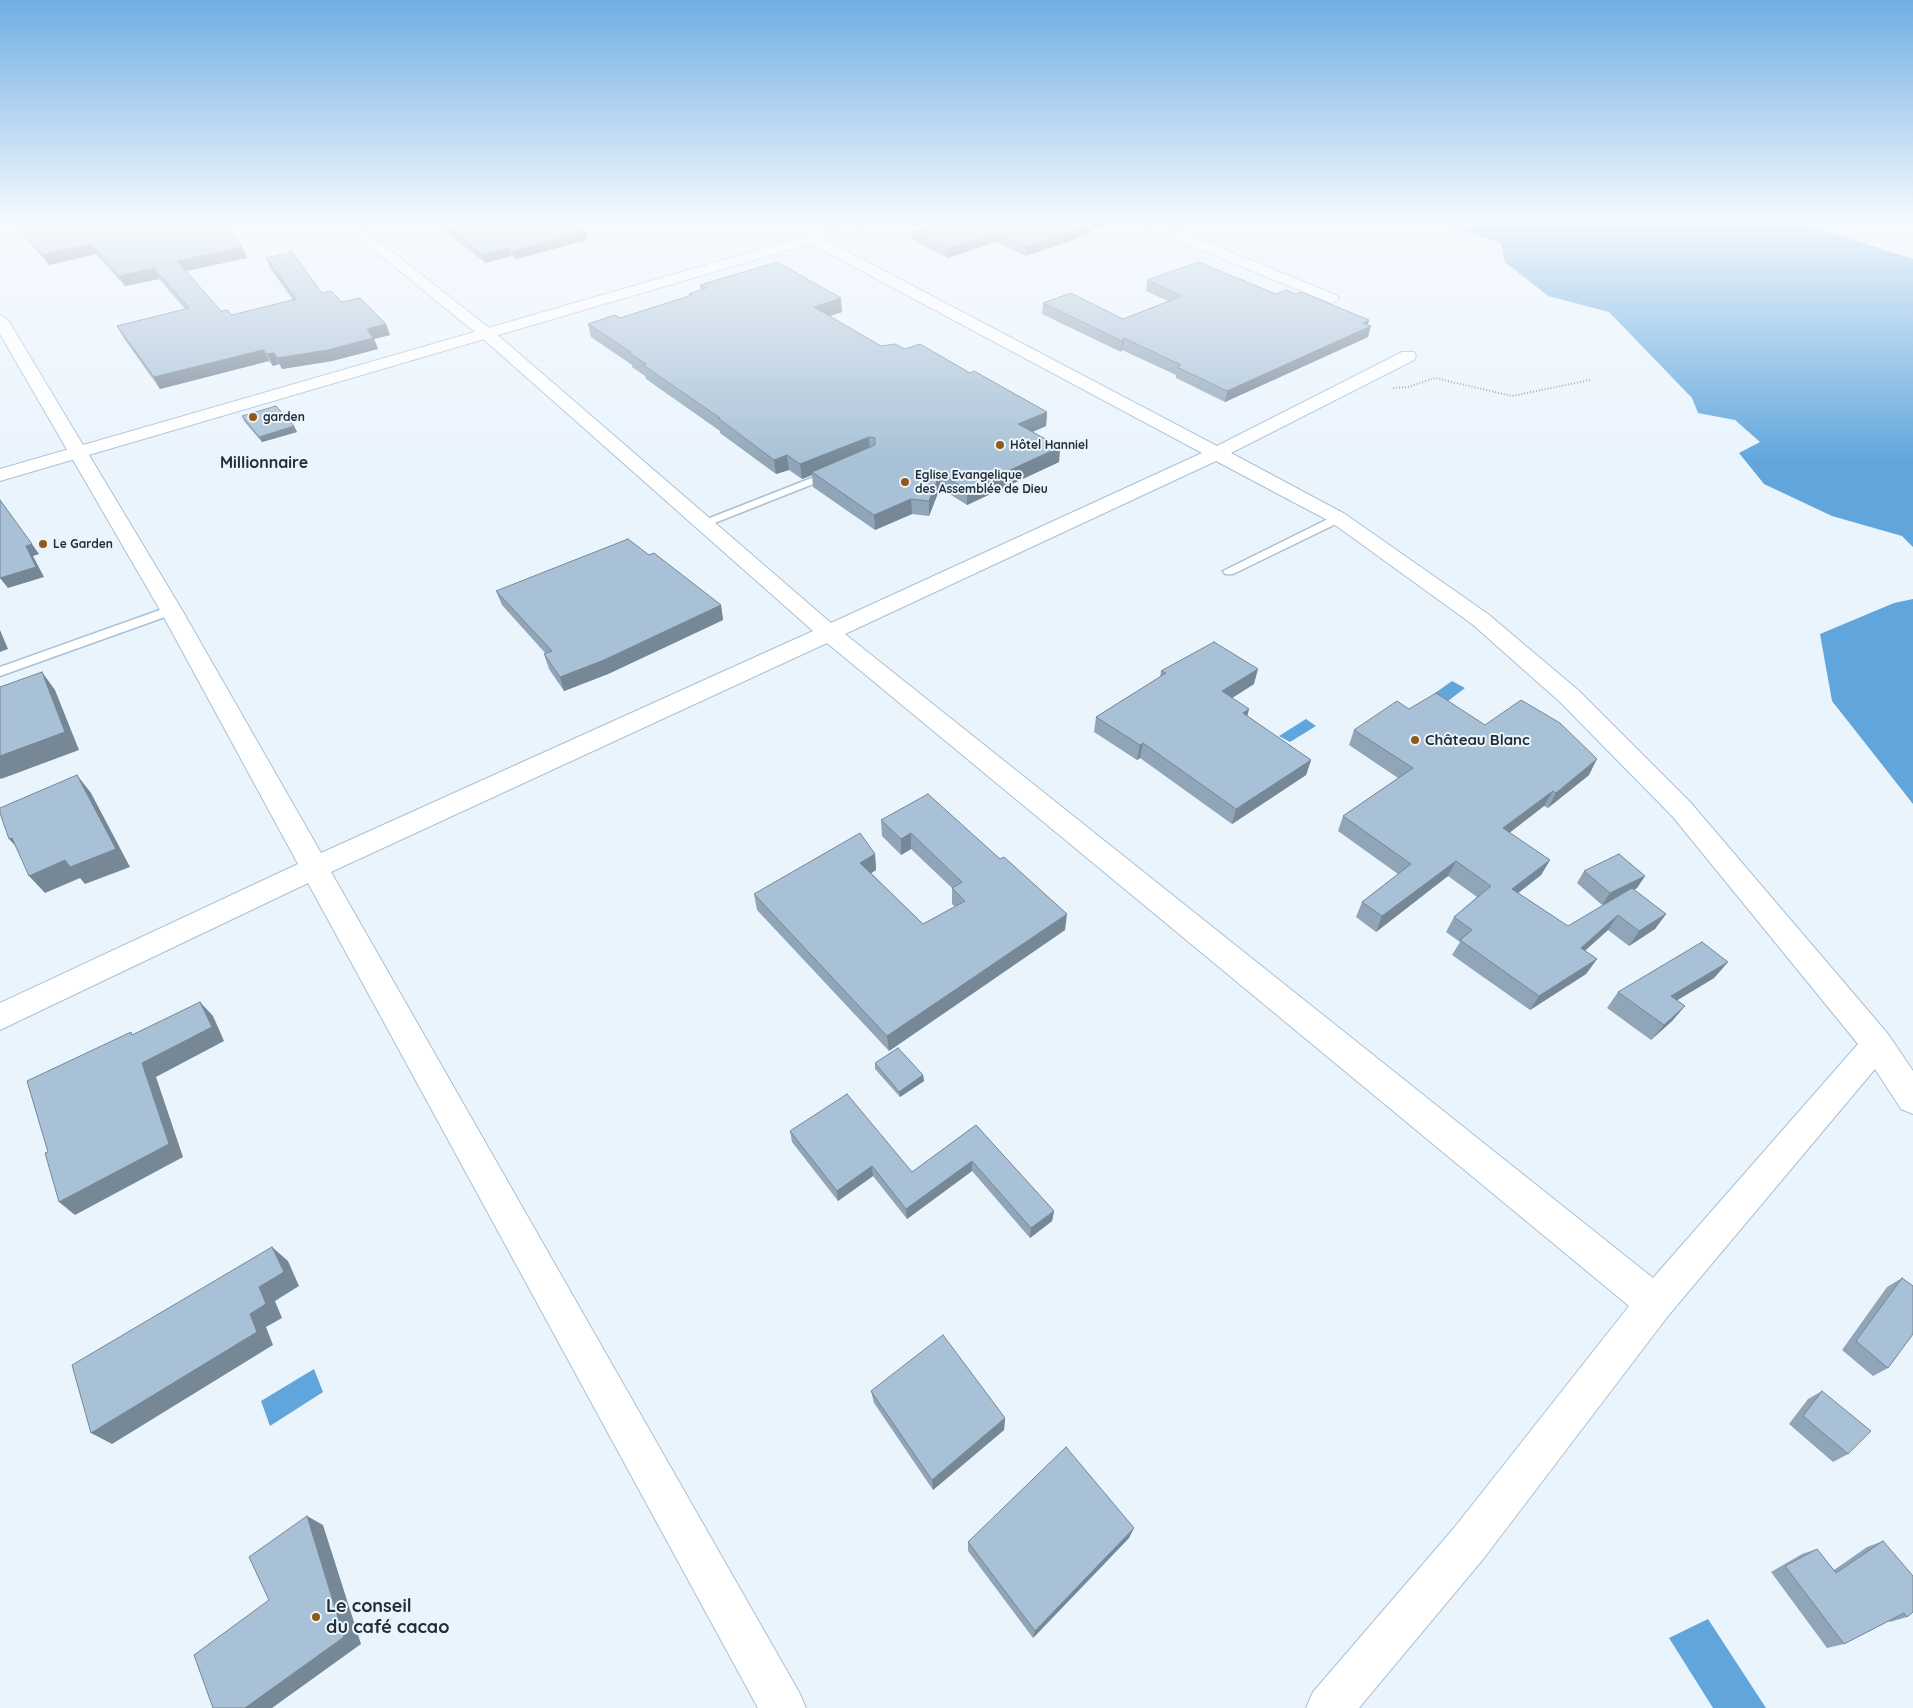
<!DOCTYPE html>
<meta charset="utf-8">
<style>
body{margin:0}
canvas{display:block;background:#eaf4fd}
</style>
<canvas width="1913" height="1708"></canvas>
<script>
const c = document.querySelector('canvas').getContext('2d');
c.lineJoin = 'round';
function fillPath(path, color) { c.fillStyle = color; c.fill(path, 'evenodd'); }
const toPath = rows => new Path2D(rows.map(r => 'M' + r).join(''));
function stroke(path, color, width, dash) { c.strokeStyle = color; c.lineWidth = width; c.lineCap = dash ? 'butt' : 'round'; c.setLineDash(dash || []); c.stroke(path); }
function drawText(font, color, halo, rows, align = 'center') {
  c.font = font + ' Quicksand,sans-serif'; c.lineWidth = 4; c.setLineDash([]); c.textBaseline = 'middle'; c.strokeStyle = halo; c.fillStyle = color; for (const [text, x, y, turn = 0] of rows) {
    c.save(); c.translate(x, y); c.rotate((+turn || 0) * Math.PI / 180); c.textAlign = isNaN(turn) ? turn : align; if (halo) c.strokeText(text, 0, 0); c.fillText(text, 0, 0); c.restore();
  }
}
fillPath(toPath([
 [1442,224,1803,224,1913,259,1913,547,1902,536,1832,516,1764,484,1739,453,1760,442,1735,420,1698,413,1692,398,1609,312,1548,296,1505,262,1501,243],
 [1913,599,1913,804,1832,701,1820,634,1894,603],
 [1452,681,1465,688,1448,701,1435,693],
 [1306,719,1316,726,1290,742,1279,736],
 [314,1369,323,1392,270,1426,261,1401],
 [1708,1619,1766,1708,1713,1708,1669,1638]
]), '#60a6dc');
const lane = toPath([
 [832,470,836,471,836,475,707,526,703,527,697,523,832,470],
 [1338,514,1344,518,1342,521,1233,574,1225,574,1223,571,1338,514],
 [171,606,176,607,178,610,176,613,0,676,0,667,171,606]
]);
const street = toPath([
 [342,224,357,224,493,331,831,623,1202,453,806,241,804,238,806,235,816,235,1217,446,1402,352,1414,352,1416,356,1414,360,1231,453,1345,514,1488,614,1578,690,1691,803,1888,1034,1913,1071,1913,1114,1901,1109,1875,1069,1668,1316,1484,1558,1359,1708,1306,1708,1313,1692,1454,1528,1629,1306,827,643,331,872,799,1692,806,1708,758,1708,308,883,0,1030,0,1003,298,864,160,610,0,334,0,315,8,320,182,610,321,853,813,631,481,337,342,224],
 [1216,461,1331,522,1472,624,1560,702,1673,817,1858,1044,1653,1278,845,634,1216,461],
 [1143,224,1162,224,1336,295,1339,298,1331,303,1326,301,1145,227,1143,224]
]);
const secondary = toPath([
 [848,224,869,224,867,227,0,481,0,469,848,224]
]);
stroke(lane, '#a8c1d6', 3);
stroke(street, '#a8c1d6', 2);
stroke(secondary, '#a8c1d6', 2);
stroke(toPath([
 [1393,388,1408,387,1435,378,1512,396,1590,380]
]), '#89939b', 2, [1, 2]);
fillPath(lane, '#fff');
fillPath(street, '#fff');
fillPath(secondary, '#fff');
fillPath(toPath([
 [13,224,223,224,242,247,247,258,185,271,221,311,232,315,293,300,270,268,266,258,322,293,342,302,390,335,374,339,378,349,332,361,282,369,279,364,273,366,269,361,160,389,123,337,117,326,185,309,159,279,125,286,96,254,49,265],
 [436,224,574,224,574,225,586,232,587,240,516,259,512,256,485,263],
 [1104,226,1091,230,1090,234,1026,256,996,242,948,258,912,240,912,232],
 [1147,280,1276,294,1296,294,1369,320,1368,325,1368,337,1225,402,1176,378,1176,375,1122,350,1121,352,1042,314,1043,303,1123,319,1168,301,1146,291],
 [700,285,842,312,829,316,881,346,905,349,970,373,1047,412,1046,426,1033,432,1060,447,1059,462,967,505,940,488,929,516,912,514,875,530,813,487,812,475,802,479,789,470,776,474,720,433,720,431,646,379,645,376,632,367,632,365,591,337,588,324,620,318,689,296,689,294,701,290],
 [242,416,294,426,297,432,262,442,244,421],
 [649,555,721,605,723,620,608,674,564,691,549,669,544,654,546,654,502,605,496,591],
 [1161,671,1254,684,1232,698,1249,709,1247,716,1311,760,1306,775,1232,824,1140,758,1137,760,1094,732,1096,717,1160,677],
 [1409,709,1485,725,1589,775,1548,808,1544,806,1509,833,1550,860,1541,875,1518,893,1568,926,1607,903,1602,905,1577,883,1584,871,1645,876,1637,888,1634,890,1666,914,1655,929,1629,946,1608,930,1585,951,1597,959,1586,974,1530,1010,1452,955,1460,942,1446,932,1454,917,1477,897,1448,876,1376,932,1356,917,1362,902,1398,874,1338,831,1343,816,1398,778,1349,745,1354,730],
 [928,794,1065,930,889,1051,757,910,754,894,875,854,876,870,871,873,923,924,955,907,952,904,952,888,911,849,901,855,882,836,881,820],
 [1728,962,1714,978,1677,1000,1685,1006,1672,1021,1651,1040,1607,1008,1618,992],
 [875,1063,923,1075,924,1081,900,1097,875,1069],
 [976,1125,1054,1211,1052,1221,1030,1238,972,1171,907,1219,873,1176,838,1201,792,1142,790,1131,912,1172],
 [1902,1278,1888,1368,1873,1376,1842,1350,1887,1287],
 [871,1391,1005,1418,1004,1430,933,1490,874,1403],
 [1822,1391,1848,1454,1833,1462,1789,1424,1808,1399],
 [1129,1538,1033,1638,968,1551,968,1542],
 [1883,1541,1907,1617,1890,1622,1889,1621,1844,1644,1827,1648,1771,1572,1802,1554,1817,1549,1834,1570,1867,1547]
]), '#90a6b8');
fillPath(toPath([
 [1085,224,1104,224,1104,226,1091,230,1090,234,1026,256,1026,247],
 [586,232,587,240,516,259,513,251],
 [997,234,996,242,948,258,948,249],
 [91,244,96,254,49,265,43,255],
 [242,247,247,258,182,272,177,261],
 [509,248,512,256,485,263,482,255],
 [154,268,159,279,125,286,119,276],
 [841,298,842,312,815,321,814,307],
 [1369,320,1367,327,1371,326,1368,337,1225,402,1227,391],
 [386,324,390,335,374,339,378,349,332,361,282,369,277,358,367,329],
 [1124,338,1122,350,1121,352,1122,341],
 [263,350,269,361,160,389,154,377],
 [274,353,279,364,273,366,267,354],
 [1047,412,1046,426,1018,438,1018,424],
 [294,426,297,432,262,442,259,437],
 [869,437,870,451,812,472,812,475,802,479,800,464],
 [1060,447,1059,462,967,505,967,490],
 [787,455,789,470,776,474,774,460],
 [940,473,940,488,929,516,929,501],
 [911,499,912,514,875,530,874,515],
 [32,544,39,554,33,556,44,577,8,588,0,578,26,546],
 [721,605,723,620,608,674,564,691,560,677],
 [0,630,8,649,0,652],
 [1258,669,1254,684,1218,707,1222,691],
 [42,672,55,690,79,750,1,779,0,778,0,756],
 [1249,709,1245,725,1243,713],
 [1143,743,1140,758,1137,760,1140,745],
 [1597,759,1589,775,1548,808,1556,793],
 [1311,760,1306,775,1232,824,1236,809],
 [77,775,91,793,130,867,85,884,80,878,45,893,29,876],
 [1553,791,1544,806,1495,844,1503,828],
 [911,833,911,849,901,855,901,839],
 [12,838,25,856,9,839],
 [875,854,876,870,862,879,860,863],
 [1550,860,1541,875,1503,905,1512,889],
 [1456,861,1448,876,1376,932,1382,916],
 [1645,876,1637,888,1602,905,1610,893],
 [1067,914,1065,930,889,1051,887,1036],
 [1666,914,1655,929,1629,946,1639,931],
 [1618,915,1608,930,1571,963,1581,948],
 [1597,959,1586,974,1530,1010,1539,996],
 [1728,962,1714,978,1658,1012,1671,996],
 [200,1002,213,1016,224,1041,156,1077,183,1157,75,1215,59,1202,142,1063],
 [1685,1006,1672,1021,1651,1040,1664,1025],
 [923,1075,924,1081,900,1097,899,1092],
 [972,1161,972,1171,907,1219,906,1209],
 [872,1166,873,1176,838,1201,837,1191],
 [1054,1211,1052,1221,1030,1238,1031,1228],
 [272,1247,288,1261,299,1286,275,1301,282,1318,266,1327,273,1345,112,1444,91,1433,250,1314],
 [1005,1418,1004,1430,933,1490,932,1480],
 [307,1516,323,1525,361,1644,272,1708,245,1708],
 [1134,1528,1129,1538,1033,1638,1035,1631]
]), '#768796');
const building = toPath([
 [16,224,223,224,242,247,177,261,221,311,227,310,232,315,296,299,266,258,292,252,322,293,331,291,342,302,360,298,386,324,367,329,373,338,328,350,277,358,274,353,267,354,263,350,154,377,117,326,189,308,154,268,119,276,91,244,43,255,16,224],
 [443,224,572,224,586,232,513,251,509,248,482,255,443,224],
 [939,224,1086,224,1091,226,1026,247,997,234,948,249,912,232,939,224],
 [777,262,841,298,814,307,881,346,895,344,905,349,920,344,970,373,974,371,1047,412,1018,424,1060,447,967,490,940,473,929,501,911,499,874,515,812,472,875,445,875,438,869,437,800,464,787,455,774,460,718,418,720,418,643,365,646,364,629,353,631,352,588,324,615,315,620,318,692,295,689,294,706,288,700,285,777,262],
 [1198,262,1276,294,1286,290,1296,294,1301,292,1369,320,1363,323,1371,326,1227,391,1177,367,1181,365,1124,338,1122,341,1043,303,1071,293,1123,319,1182,296,1147,280,1198,262],
 [276,406,294,426,259,437,242,416,276,406],
 [0,500,32,544,26,546,36,567,0,578,0,500],
 [628,539,649,555,654,553,721,605,604,660,560,677,544,654,552,651,496,591,628,539],
 [1214,642,1258,669,1222,691,1249,709,1243,713,1311,760,1236,809,1143,743,1140,745,1096,717,1166,673,1161,671,1214,642],
 [42,672,65,732,0,756,0,687,42,672],
 [1436,693,1485,725,1521,700,1560,723,1597,759,1556,793,1553,791,1503,828,1550,860,1512,889,1568,926,1632,888,1666,914,1639,931,1618,915,1581,948,1597,959,1539,996,1460,940,1472,930,1454,917,1491,886,1456,861,1382,916,1362,902,1411,864,1343,816,1413,768,1354,730,1397,701,1409,709,1436,693],
 [77,775,116,849,70,867,65,860,29,876,12,838,9,839,0,813,0,808,77,775],
 [928,794,1000,859,1004,857,1067,914,887,1036,754,894,860,833,875,854,860,863,923,924,965,901,952,888,962,882,911,833,901,839,881,820,928,794],
 [1619,854,1645,876,1610,893,1584,871,1619,854],
 [1702,942,1728,962,1671,996,1685,1006,1664,1025,1618,992,1702,942],
 [200,1002,212,1027,142,1063,169,1144,59,1202,45,1153,48,1152,27,1081,131,1032,132,1035,200,1002],
 [898,1048,923,1075,899,1092,875,1063,898,1048],
 [847,1094,912,1172,976,1125,1054,1211,1031,1228,972,1161,906,1209,872,1166,837,1191,790,1131,847,1094],
 [272,1247,284,1272,259,1287,266,1304,250,1314,257,1332,91,1433,72,1365,272,1247],
 [1902,1278,1913,1286,1913,1334,1888,1368,1856,1341,1902,1278],
 [943,1335,1005,1418,932,1480,871,1391,943,1335],
 [1822,1391,1871,1431,1848,1454,1803,1416,1822,1391],
 [1066,1447,1134,1528,1035,1631,968,1542,1066,1447],
 [307,1516,344,1637,245,1708,213,1708,194,1655,269,1600,249,1557,307,1516],
 [1883,1541,1913,1576,1913,1612,1907,1617,1904,1613,1844,1644,1785,1566,1817,1549,1836,1573,1883,1541]
]);
fillPath(building, '#a8c1d6');
stroke(building, '#768796', 1);
const sky = c.createLinearGradient(0, 0, 0, 463);
sky.addColorStop(0, '#71aee3');
sky.addColorStop(0.48, '#f6fafe');
sky.addColorStop(1, '#f6fafe00');
c.fillStyle = sky;
c.fillRect(0, 0, 1913, 463);
for (const [x, y, r, color] of [
 [253,417,5,"#925815"],
 [1000,445,5,"#925815"],
 [905,482,5,"#925815"],
 [43,544,5,"#925815"],
 [1415,740,5,"#925815"],
 [316,1617,5,"#925815"]
]) { const dot = new Path2D(); dot.arc(x, y, r, 0, 2 * Math.PI); c.fillStyle = color; c.fill(dot); stroke(dot, '#eaf4fd', 2); }
drawText('bold 12px', '#232d35', '#eaf4fd', [
 ["garden",263,417],
 ["Hôtel Hanniel",1010,445],
 ["Eglise Evangelique",915,475],
 ["des Assemblée de Dieu",915,489],
 ["Le Garden",53,544]
], 'left');
drawText('bold 15px', '#232d35', '#eaf4fd', [
 ["Château Blanc",1425,740]
], 'left');
drawText('bold 16px', '#232d35', '#eaf4fd', [
 ["Millionnaire",264,463]
]);
drawText('bold 18px', '#232d35', '#eaf4fd', [
 ["Le conseil",326,1607],
 ["du café cacao",326,1628]
], 'left');
</script>
